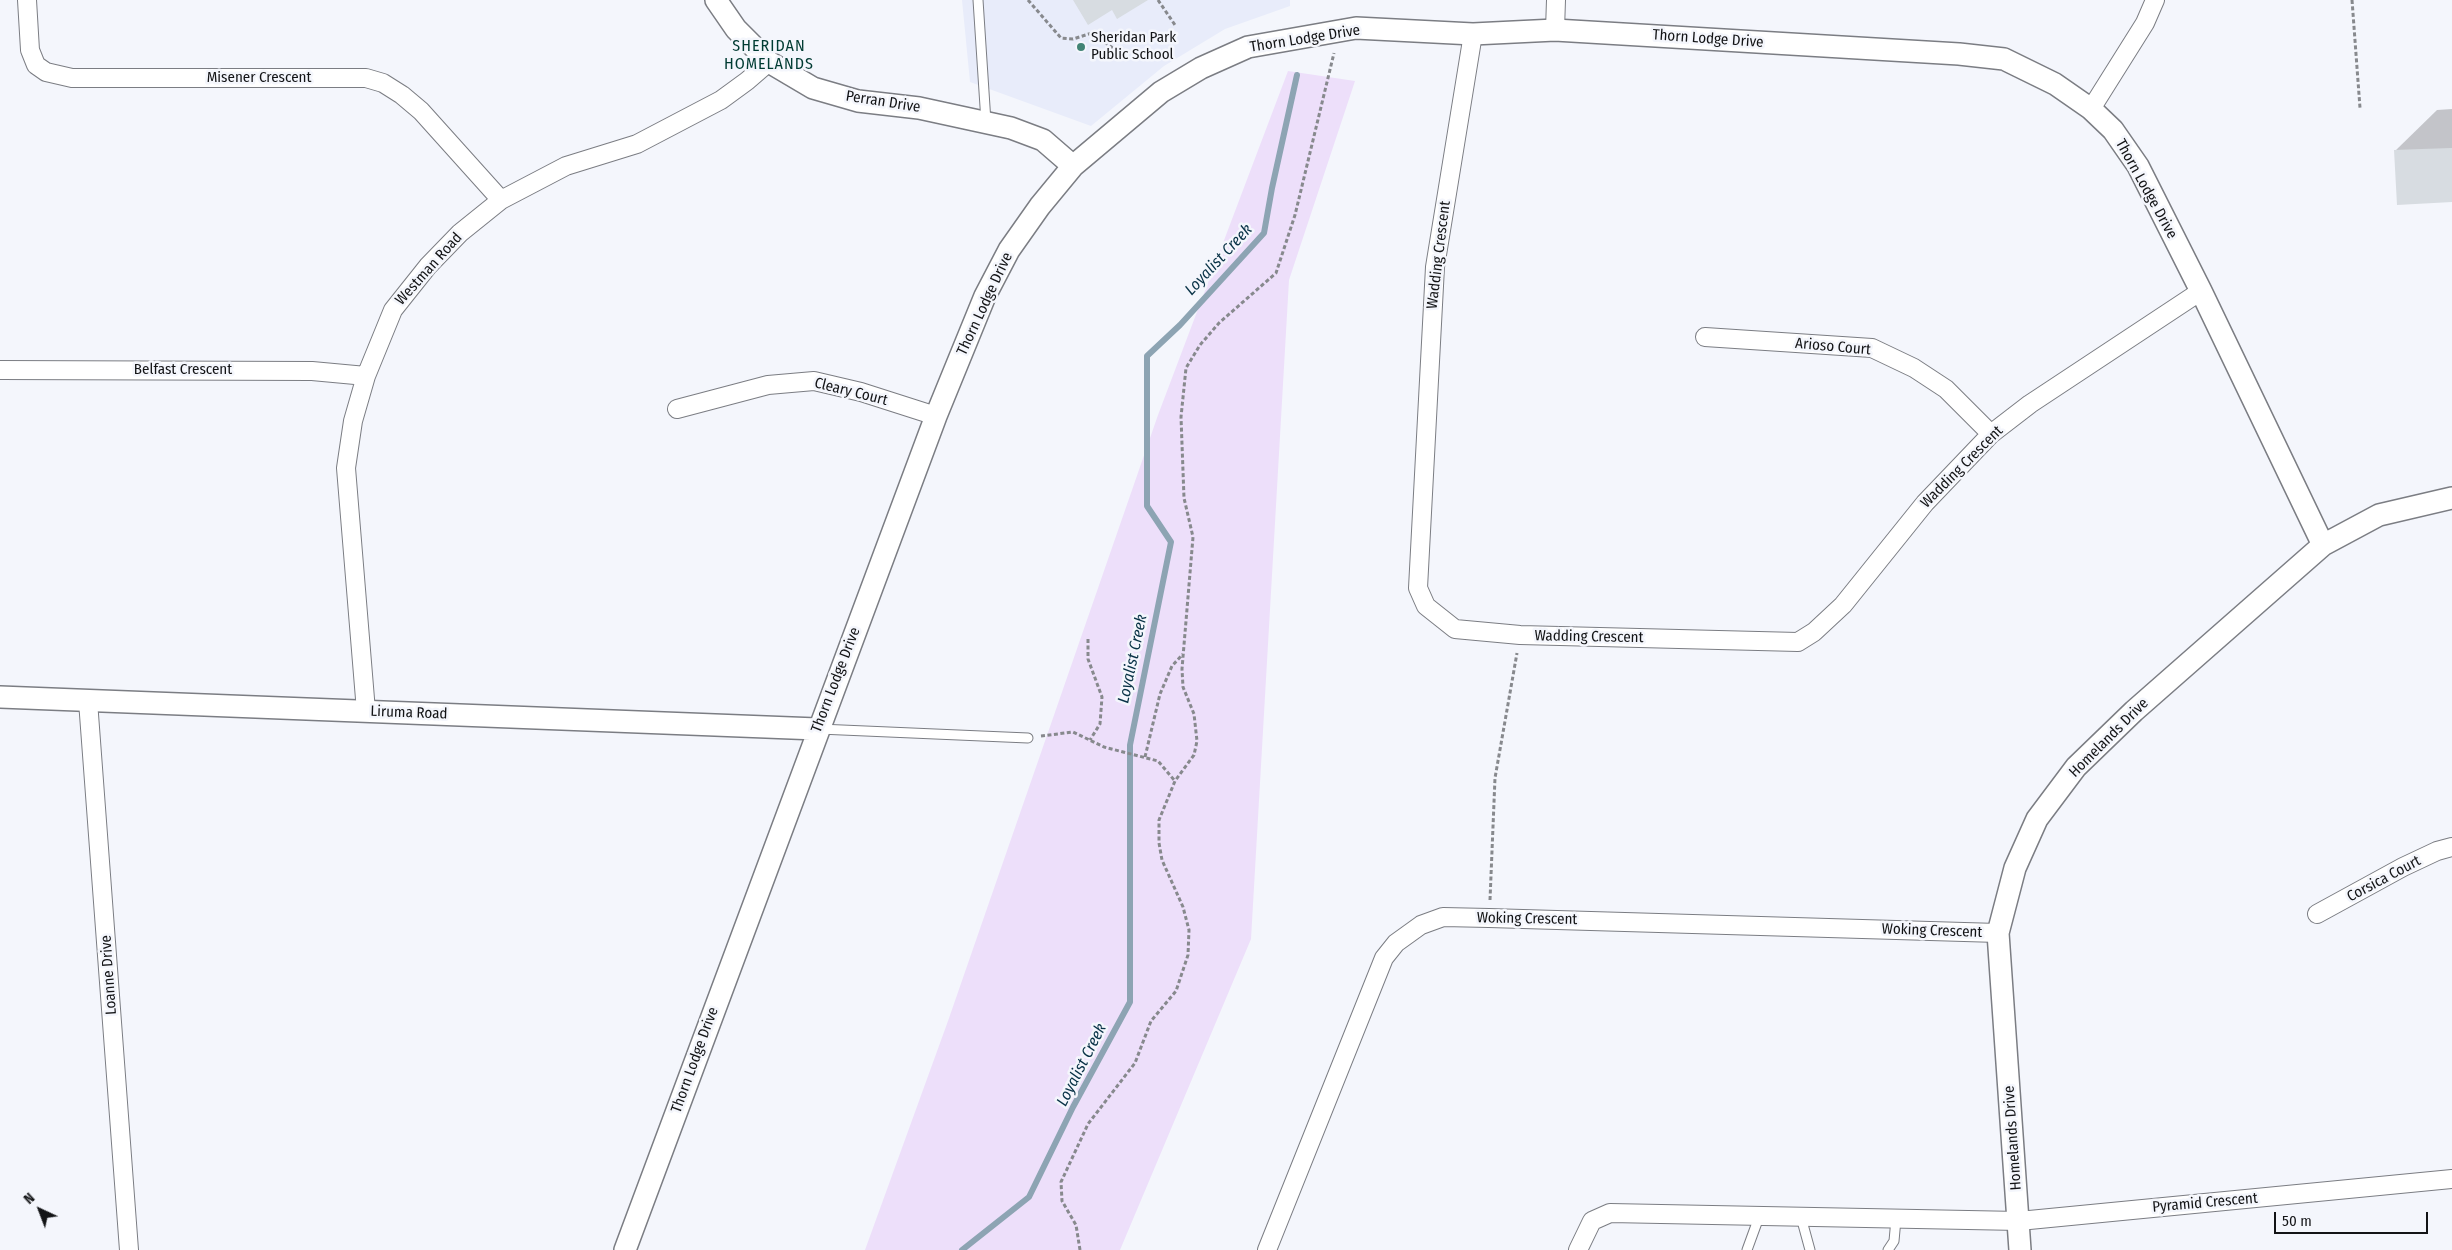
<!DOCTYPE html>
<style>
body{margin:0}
#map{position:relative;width:2452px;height:1250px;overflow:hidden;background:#f4f6fc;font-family:"Fira Sans Condensed",sans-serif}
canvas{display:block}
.north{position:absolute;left:15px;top:1185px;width:50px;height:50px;-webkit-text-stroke:4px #f4f6fc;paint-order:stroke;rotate:317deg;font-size:14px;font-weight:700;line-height:20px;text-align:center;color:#131416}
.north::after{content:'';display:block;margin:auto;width:18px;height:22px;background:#131416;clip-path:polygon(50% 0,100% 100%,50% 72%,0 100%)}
.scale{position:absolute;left:2274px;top:1212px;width:154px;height:22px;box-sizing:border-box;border:2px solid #131416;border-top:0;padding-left:6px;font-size:15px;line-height:18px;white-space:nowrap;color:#131416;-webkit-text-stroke:4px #f4f6fc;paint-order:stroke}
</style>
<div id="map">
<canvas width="2452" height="1250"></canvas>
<div class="north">N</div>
<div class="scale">50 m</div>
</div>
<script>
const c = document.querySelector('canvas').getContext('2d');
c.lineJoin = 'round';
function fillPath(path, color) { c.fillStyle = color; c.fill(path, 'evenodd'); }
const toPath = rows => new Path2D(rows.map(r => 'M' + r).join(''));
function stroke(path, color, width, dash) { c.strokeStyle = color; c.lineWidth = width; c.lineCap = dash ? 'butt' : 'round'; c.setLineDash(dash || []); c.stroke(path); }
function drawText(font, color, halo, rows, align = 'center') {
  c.font = font + ' "Fira Sans Condensed",sans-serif'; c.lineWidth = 5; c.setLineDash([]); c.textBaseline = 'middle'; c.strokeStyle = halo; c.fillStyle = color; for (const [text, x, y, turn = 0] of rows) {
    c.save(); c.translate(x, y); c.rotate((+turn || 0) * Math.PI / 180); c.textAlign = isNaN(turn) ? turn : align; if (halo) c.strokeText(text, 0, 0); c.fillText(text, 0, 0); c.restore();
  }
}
fillPath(toPath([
 [962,0,1290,0,1290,6,1225,29,1164,66,1091,126,970,82]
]), '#e8ecfa');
fillPath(toPath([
 [1288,71,1355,81,1289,280,1251,939,1120,1250,865,1250,948,1021,1158,415]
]), '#eddffa');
fillPath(toPath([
 [2452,109,2452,201,2395,151,2437,110]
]), '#0003');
stroke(toPath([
 [962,1250,1029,1197,1073,1107,1130,1002,1130,745,1171,542,1147,506,1147,356,1180,325,1264,233,1272,188,1297,75]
]), '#8da4b3', 6);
fillPath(toPath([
 [1073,0,1148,0,1117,19,1112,10,1088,25],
 [2452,148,2452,202,2397,205,2394,150]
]), '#d7dce1');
const service = toPath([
 [978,0,986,122],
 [819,729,1028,738],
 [1801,1217,1810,1250],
 [1747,1250,1759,1217],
 [1888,1250,1894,1241,1896,1219]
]);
const minor = toPath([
 [27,0,30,50,36,65,46,72,72,78,366,78,383,83,402,95,421,111,501,200],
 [1555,30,1556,0],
 [1473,34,1435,267,1418,588,1426,606,1455,629,1520,635,1798,642,1814,632,1843,605,1925,503,1991,434,2030,404,2201,291],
 [2091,109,2145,23,2155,0],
 [1705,337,1872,348,1914,368,1946,389,1991,434],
 [0,370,312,371,366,376],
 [677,409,768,385,814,381,861,392,936,416],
 [88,701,129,1250],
 [366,711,346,468,353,421,366,376,393,310,428,266,460,233,501,200,566,166,637,144,721,100,747,81,769,62],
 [2317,914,2403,867,2437,851,2452,847],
 [1267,1250,1384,958,1396,943,1421,925,1443,917,1489,918,1998,933],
 [1578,1250,1592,1221,1610,1213,2019,1221,2452,1179]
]);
const tertiary = toPath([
 [716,0,736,29,769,62,813,88,858,101,919,108,1011,128,1043,140,1073,166],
 [0,697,817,729],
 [625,1250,936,416,985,296,1009,250,1040,206,1073,166,1161,92,1201,68,1248,47,1356,28,1473,34,1555,30,1959,54,2004,59,2055,84,2091,109,2113,130,2138,166,2201,291,2323,545],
 [2020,1250,1998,933,2015,868,2037,819,2076,767,2134,711,2323,545,2379,515,2452,498]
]);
stroke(service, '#7b7d83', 11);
stroke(minor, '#7b7d83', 20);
stroke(tertiary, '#7b7d83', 24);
stroke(toPath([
 [1028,0,1061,38,1073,39,1092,33,1121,54],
 [1158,0,1175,25],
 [2352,0,2360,108],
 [1088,639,1088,659,1102,697,1100,724,1090,740],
 [1041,736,1073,732,1104,747,1158,761,1175,781],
 [1145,757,1160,694,1172,666,1183,654],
 [1490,900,1495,778,1517,653],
 [1080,1250,1076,1225,1062,1201,1061,1182,1088,1124,1135,1063,1151,1021,1176,991,1188,955,1189,930,1183,907,1162,860,1159,843,1159,820,1175,781,1194,755,1197,741,1194,714,1183,687,1182,669,1193,537,1184,498,1181,417,1186,368,1200,345,1219,323,1276,273,1295,215,1334,53]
]), '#87898d', 3, [4, 2.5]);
stroke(service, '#fff', 9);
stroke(minor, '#fff', 18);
stroke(tertiary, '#fff', 21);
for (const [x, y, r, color] of [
 [1081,47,5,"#418375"]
]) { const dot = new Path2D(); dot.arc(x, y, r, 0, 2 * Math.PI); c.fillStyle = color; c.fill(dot); stroke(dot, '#f4f6fc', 2); }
drawText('15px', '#131416', '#f4f6fc', [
 ["Sheridan Park",1091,38],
 ["Public School",1091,55]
], 'left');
drawText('15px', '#131416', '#f4f6fc', [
 ["Thorn Lodge Drive",1305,39,-9],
 ["Thorn Lodge Drive",1708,39,4],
 ["Misener Crescent",259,78],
 ["Perran Drive",883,102,9],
 ["Thorn Lodge Drive",2146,189,61],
 ["Wadding Crescent",1439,255,-83],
 ["Westman Road",429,269,-48],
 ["Thorn Lodge Drive",985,304,-65],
 ["Arioso Court",1833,347,5],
 ["Belfast Crescent",183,370],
 ["Cleary Court",851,392,14],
 ["Wadding Crescent",1962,467,-45],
 ["Wadding Crescent",1589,637,1],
 ["Thorn Lodge Drive",836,680,-69],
 ["Liruma Road",409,713,2],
 ["Homelands Drive",2109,738,-45],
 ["Corsica Court",2384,879,-28],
 ["Woking Crescent",1527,919,1],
 ["Woking Crescent",1932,931,2],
 ["Loanne Drive",109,975,-94],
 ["Thorn Lodge Drive",695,1060,-70],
 ["Homelands Drive",2013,1138,-94],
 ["Pyramid Crescent",2205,1203,-5]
]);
c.letterSpacing = '1px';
drawText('16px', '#003b32', '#f4f6fc', [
 ["SHERIDAN",769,47],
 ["HOMELANDS",769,65]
]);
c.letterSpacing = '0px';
drawText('italic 16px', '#083246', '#f4f6fc', [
 ["Loyalist Creek",1219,260,-47],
 ["Loyalist Creek",1133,659,-78],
 ["Loyalist Creek",1082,1065,-63]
]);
</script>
